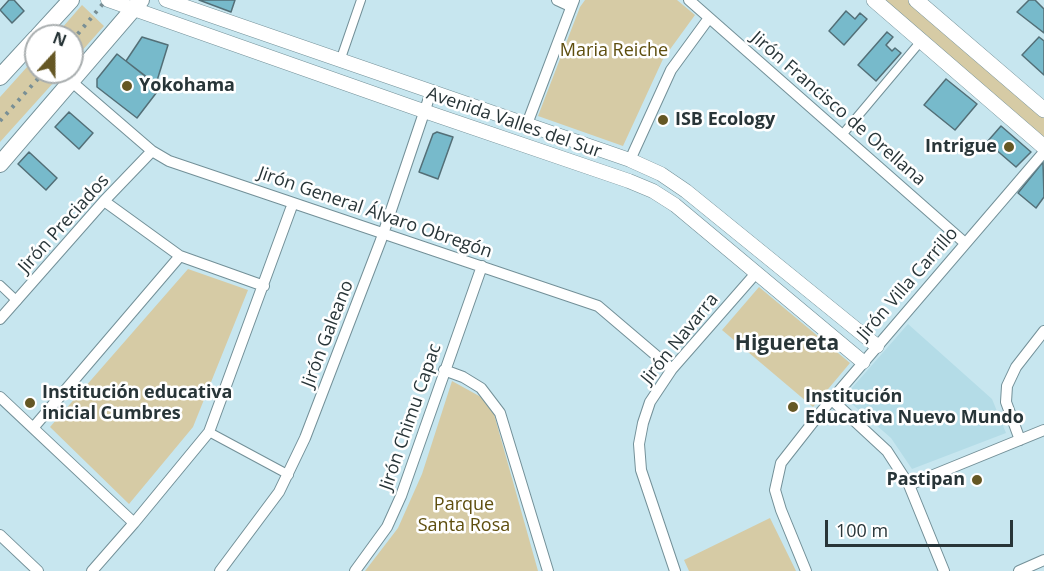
<!DOCTYPE html>
<meta charset="utf-8">
<style>
body{margin:0}
#map{position:relative;width:1044px;height:571px;overflow:hidden;background:#c7e6ef;font-family:"Open Sans",sans-serif}
canvas{display:block}
.north{position:absolute;left:24px;top:24px;width:60px;height:60px;box-sizing:border-box;background:#fff;border:2px solid #a9aeaf;border-radius:50%;rotate:21deg;font-size:16px;font-weight:700;line-height:24px;text-align:center;color:#283538}
.north::after{content:'';display:block;margin:auto;width:21px;height:27px;background:#655724;clip-path:polygon(50% 0,100% 100%,50% 72%,0 100%)}
.scale{position:absolute;left:825px;top:520px;width:188px;height:27px;box-sizing:border-box;border:3px solid #283538;border-top:0;padding-left:8px;font-size:18px;line-height:21px;white-space:nowrap;color:#283538;-webkit-text-stroke:4px #fff;paint-order:stroke}
</style>
<div id="map">
<canvas width="1044" height="571"></canvas>
<div class="north">N</div>
<div class="scale">100 m</div>
</div>
<script>
const c = document.querySelector('canvas').getContext('2d');
c.lineJoin = 'round';
function fillPath(path, color) { c.fillStyle = color; c.fill(path, 'evenodd'); }
const toPath = rows => new Path2D(rows.map(r => 'M' + r).join(''));
function stroke(path, color, width, dash) { c.strokeStyle = color; c.lineWidth = width; c.lineCap = dash ? 'butt' : 'round'; c.setLineDash(dash || []); c.stroke(path); }
function drawText(font, color, halo, rows, align = 'center') {
  c.font = font + ' "Open Sans",sans-serif'; c.lineWidth = 5; c.setLineDash([]); c.textBaseline = 'middle'; c.strokeStyle = halo; c.fillStyle = color; for (const [text, x, y, turn = 0] of rows) {
    c.save(); c.translate(x, y); c.rotate((+turn || 0) * Math.PI / 180); c.textAlign = isNaN(turn) ? turn : align; if (halo) c.strokeText(text, 0, 0); c.fillText(text, 0, 0); c.restore();
  }
}
fillPath(toPath([
 [908,324,992,399,1006,433,912,469,891,438,844,397]
]), '#b4dce7');
fillPath(toPath([
 [585,0,677,0,695,15,663,59,623,146,538,116,580,7],
 [879,0,913,0,1044,113,1044,139],
 [82,5,104,26,72,62,72,36,55,36],
 [36,57,36,72,63,72,0,142,0,97],
 [188,269,248,290,193,427,129,504,50,427],
 [759,287,850,363,813,407,722,330],
 [452,381,481,397,494,414,538,571,365,571,398,528,422,474],
 [770,518,796,571,689,571,684,560]
]), '#d6cba5');
const building = toPath([
 [9,0,14,0,24,11,12,23,0,10,9,0],
 [199,0,235,0,231,12,199,0],
 [1029,0,1035,0,1044,9,1044,33,1017,12,1029,0],
 [846,11,855,19,860,13,867,19,844,45,829,31,846,11],
 [887,32,893,37,886,45,892,51,895,48,901,53,876,81,858,65,887,32],
 [142,37,168,45,156,84,126,61,142,37],
 [1039,37,1044,41,1044,75,1022,55,1039,37],
 [117,54,160,88,137,118,97,87,97,79,117,54],
 [946,79,977,104,955,130,924,105,946,79],
 [69,112,93,133,79,149,55,127,69,112],
 [1001,126,1031,152,1016,167,987,142,1001,126],
 [437,132,453,137,438,179,419,172,433,134,437,132],
 [29,152,57,178,46,190,18,164,29,152],
 [1043,162,1044,197,1036,208,1018,193,1043,162]
]);
fillPath(building, '#77bacb');
stroke(building, '#536f77', 1.5);
const pedestrian = toPath([
 [340,61,361,0],
 [842,135,921,41],
 [0,285,17,301],
 [209,432,289,475]
]);
const minor = toPath([
 [557,0,570,6],
 [689,0,965,243],
 [72,82,152,151,169,161,598,306,672,369],
 [527,124,574,0],
 [630,160,671,70,709,18],
 [104,201,180,256,264,286],
 [0,319,104,201,152,151],
 [444,370,463,377,481,388,500,413,548,571],
 [0,397,134,523],
 [832,400,887,451,909,485,944,571],
 [33,428,180,256],
 [1020,440,1006,402,1007,386,1016,367,1044,331],
 [909,485,1044,430],
 [0,535,38,571],
 [92,571,134,523,209,432,293,203],
 [220,571,279,492,305,438,381,240,431,92],
 [355,571,387,527,401,496,482,266],
 [675,571,641,470,639,444,643,423,650,402,672,369,757,272],
 [806,571,781,510,775,490,781,463,821,412,1044,152],
 [1019,571,1044,560]
]);
const tertiary = toPath([
 [108,0,415,108,629,181,653,191,675,205,863,362],
 [166,0,630,160,661,174,686,191,877,346]
]);
const secondary = toPath([
 [874,0,1044,147],
 [916,0,1044,110]
]);
const primary = toPath([
 [38,36,71,0],
 [0,77,36,38],
 [0,164,141,0]
]);
stroke(pedestrian, '#739098', 10);
stroke(minor, '#739098', 12);
stroke(tertiary, '#739098', 15);
stroke(secondary, '#739098', 16);
stroke(primary, '#739098', 18);
stroke(pedestrian, '#fff', 8);
stroke(minor, '#fff', 10);
stroke(tertiary, '#fff', 14);
stroke(secondary, '#fff', 15);
stroke(primary, '#fff', 16);
stroke(toPath([
 [72,41,106,0],
 [0,121,44,72]
]), '#798f95', 4, [3, 6]);
for (const [x, y, r, color] of [
 [127,86,6,"#655724"],
 [663,120,6,"#655724"],
 [1009,147,6,"#655724"],
 [30,403,6,"#655724"],
 [793,407,6,"#655724"],
 [977,480,6,"#655724"]
]) { const dot = new Path2D(); dot.arc(x, y, r, 0, 2 * Math.PI); c.fillStyle = color; c.fill(dot); stroke(dot, '#fff', 2); }
drawText('18px', '#5e4e0e', '#fff', [
 ["Maria Reiche",614,51],
 ["Parque",464,505],
 ["Santa Rosa",464,526]
]);
drawText('bold 18px', '#283538', '#fff', [
 ["Yokohama",139,86],
 ["ISB Ecology",675,120],
 ["Intrigue",997,147,"right"],
 ["Institución educativa",42,393],
 ["inicial Cumbres",42,414],
 ["Institución",805,397],
 ["Educativa Nuevo Mundo",805,418],
 ["Pastipan",965,480,"right"]
], 'left');
drawText('18px', '#283538', '#fff', [
 ["Jirón Francisco de Orellana",838,109,41],
 ["Avenida Valles del Sur",514,123,19],
 ["Jirón General Álvaro Obregón",375,213,19],
 ["Jirón Preciados",64,224,-48],
 ["Jirón Villa Carrillo",908,284,-49],
 ["Jirón Galeano",328,334,-69],
 ["Jirón Navarra",680,339,-51],
 ["Jirón Chimu Capac",411,417,-71]
]);
drawText('bold 21px', '#283538', '#fff', [
 ["Higuereta",787,344]
]);
</script>
